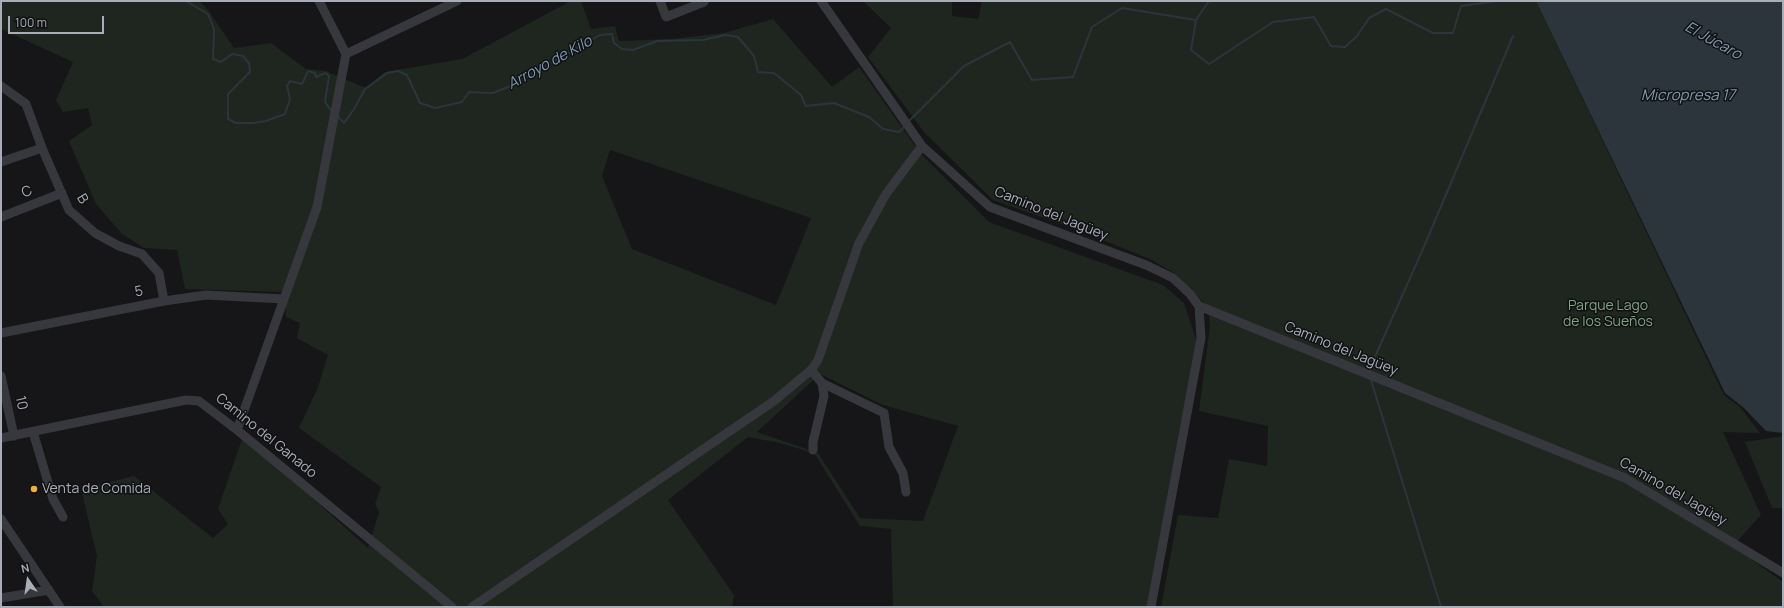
<!DOCTYPE html>
<meta charset="utf-8">
<style>
body{margin:0}
#map{position:relative;width:1784px;height:608px;overflow:hidden;background:#161618;font-family:Manrope,sans-serif}
canvas{display:block}
.frame{position:absolute;inset:0;border:2px solid #a8adb8;pointer-events:none}
.north{position:absolute;left:8px;top:560px;width:40px;height:40px;-webkit-text-stroke:3px #111113;paint-order:stroke;rotate:347deg;font-size:11px;font-weight:700;line-height:16px;text-align:center;color:#a8adb8}
.north::after{content:'';display:block;margin:auto;width:14px;height:18px;background:#a8adb8;clip-path:polygon(50% 0,100% 100%,50% 72%,0 100%)}
.scale{position:absolute;left:8px;top:16px;width:96px;height:18px;box-sizing:border-box;border:2px solid #a8adb8;border-top:0;padding-left:5px;font-size:12px;line-height:14px;white-space:nowrap;color:#a8adb8;-webkit-text-stroke:3px #111113;paint-order:stroke}
</style>
<div id="map">
<canvas width="1784" height="608"></canvas>
<div class="frame"></div>
<div class="north">N</div>
<div class="scale">100 m</div>
</div>
<script>
const c = document.querySelector('canvas').getContext('2d');
c.lineJoin = 'round';
function fillPath(path, color) { c.fillStyle = color; c.fill(path, 'evenodd'); }
const toPath = rows => new Path2D(rows.map(r => 'M' + r).join(''));
function stroke(path, color, width, dash) { c.strokeStyle = color; c.lineWidth = width; c.lineCap = dash ? 'butt' : 'round'; c.setLineDash(dash || []); c.stroke(path); }
function drawText(font, color, halo, rows, align = 'center') {
  c.font = font + ' Manrope,sans-serif'; c.lineWidth = 3; c.setLineDash([]); c.textBaseline = 'middle'; c.strokeStyle = halo; c.fillStyle = color; for (const [text, x, y, turn = 0] of rows) {
    c.save(); c.translate(x, y); c.rotate((+turn || 0) * Math.PI / 180); c.textAlign = isNaN(turn) ? turn : align; if (halo) c.strokeText(text, 0, 0); c.fillText(text, 0, 0); c.restore();
  }
}
fillPath(toPath([
 [1,1,199,1,208,10,234,48,271,43,306,69,326,71,366,88,385,72,462,59,571,1,581,1,591,29,615,26,619,41,672,39,724,33,773,19,832,87,859,67,921,154,989,222,1163,285,1184,303,1197,342,1179,431,1147,607,893,607,891,529,860,526,814,453,780,443,748,437,668,500,734,595,732,607,104,607,92,591,97,556,81,489,134,476,213,538,228,524,218,509,243,436,368,548,379,512,375,504,381,487,299,428,318,387,328,355,297,338,300,323,286,317,286,292,185,289,177,250,144,248,122,234,96,204,69,141,92,125,88,108,63,112,56,100,73,62,1,29],
 [610,150,811,218,776,305,632,249,602,176],
 [820,374,883,405,958,426,923,521,860,518,818,453,757,432],
 [863,1,952,1,952,16,978,19,982,1,1536,1,1724,395,1740,407,1760,433,1723,432,1761,515,1733,546,1783,582,1783,607,1161,607,1178,515,1218,518,1229,459,1267,466,1268,426,1199,411,1210,326,1208,307,1176,274,1150,259,1078,230,993,200,924,132,868,57,891,28],
 [1783,436,1783,508,1772,508,1745,442]
]), '#1e261f');
fillPath(toPath([
 [1536,1,1783,1,1783,433,1766,431,1744,408,1725,393]
]), '#2c353c');
stroke(toPath([
 [155,1,158,1],
 [186,1,208,14,214,29,213,59,221,62,232,54,243,56,249,63,250,72,228,94,228,119,236,123,253,123,266,121,285,114,290,99,287,86,290,81,302,84,308,71,315,73,316,77,326,73,329,76,325,102,332,112],
 [1196,20,1209,1],
 [337,116,344,123,354,109,365,89,387,73,398,71,407,75,420,103,435,108,462,102,469,92,493,93,513,85,600,35,612,34,614,43,622,49,633,50,657,41,703,40,725,35,738,37,754,56,758,72,774,73,801,95,806,106,834,103,869,117,883,129,899,132,905,126],
 [909,121,964,66,1010,42,1032,80,1073,77,1092,27,1122,8,1196,20,1191,50,1209,64,1273,22,1314,17,1331,46,1345,47,1357,36,1369,18,1386,9,1433,33,1453,33,1461,6,1497,1],
 [1370,373,1370,368,1423,249,1513,36],
 [1370,377,1441,607]
]), '#2c353c', 2);
stroke(toPath([
 [660,1,666,17,704,2],
 [821,1,922,146,990,207,1146,265,1173,278,1190,294,1199,306,1625,478,1783,573],
 [346,54,457,1],
 [1,86,26,104,42,148,69,210,95,233,119,246,142,254,159,273,164,301],
 [1,162,42,148],
 [1,217,62,193],
 [1,333,164,301,206,295,284,299],
 [811,370,822,383,884,413,889,447,903,473,906,492],
 [1,376,14,436],
 [237,430,317,207,346,54,319,1],
 [33,432,53,499,63,517],
 [1,438,186,400,199,401,237,430,452,607],
 [813,450,813,442,824,396,822,383],
 [1,519,60,607],
 [1,598,49,590],
 [472,607,774,401,811,370,818,360,859,243,886,194,922,146],
 [1151,607,1201,338,1199,306]
]), '#37383d', 9);
for (const [x, y, r, color] of [
 [34,489,4,"#f2b134"]
]) { const dot = new Path2D(); dot.arc(x, y, r, 0, 2 * Math.PI); c.fillStyle = color; c.fill(dot); stroke(dot, '#111113', 1.5); }
drawText('14px', '#a8adb8', '#111113', [
 ["C",27,192,-21],
 ["B",82,199,58],
 ["Camino del Jagüey",1051,214,22],
 ["5",139,292,-11],
 ["Camino del Jagüey",1341,349,22],
 ["10",21,403,78],
 ["Camino del Ganado",266,436,39],
 ["Camino del Jagüey",1673,492,30]
]);
drawText('14px', '#7fa381', '#111113', [
 ["Parque Lago",1608,306],
 ["de los Sueños",1608,322]
]);
drawText('14px', '#a8adb8', '#111113', [
 ["Venta de Comida",42,489]
], 'left');
drawText('italic 15px', '#7f9bb3', '#111113', [
 ["El Júcaro",1713,41,29],
 ["Arroyo de Kilo",550,63,-29],
 ["Micropresa 17",1688,96]
]);
</script>
